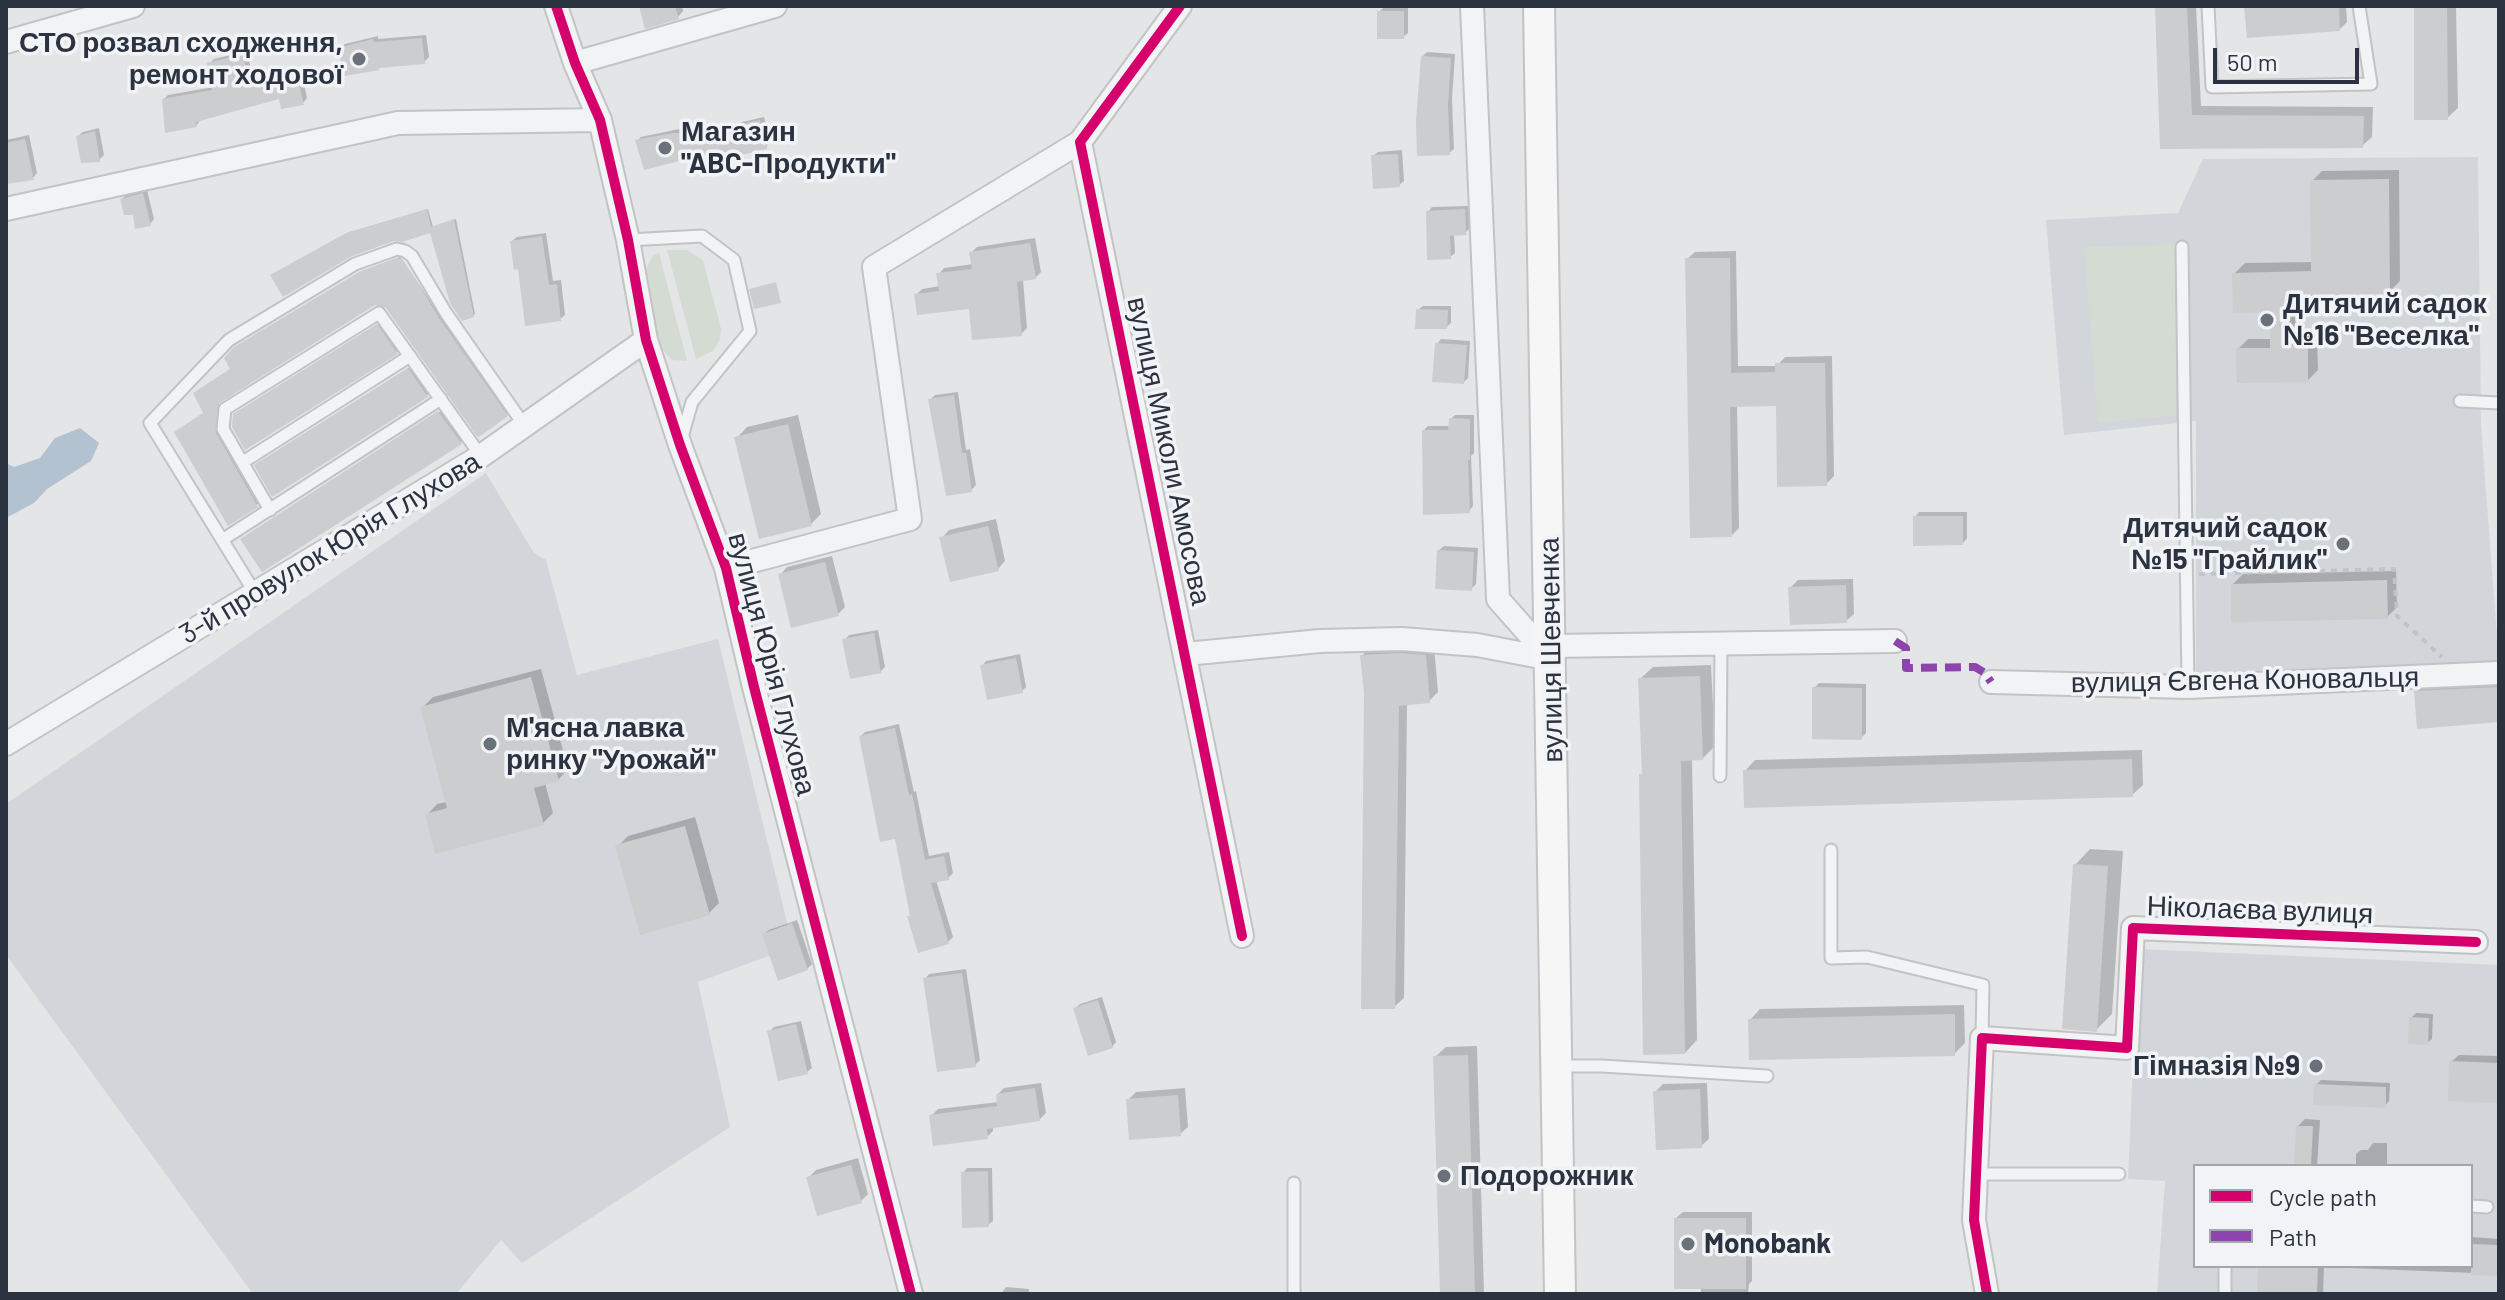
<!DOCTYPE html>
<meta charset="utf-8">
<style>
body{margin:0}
#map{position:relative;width:2505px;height:1300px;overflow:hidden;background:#e3e5e7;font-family:Barlow,sans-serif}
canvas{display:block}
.frame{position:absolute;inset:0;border:8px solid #2b3340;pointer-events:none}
.legend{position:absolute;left:2193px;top:1164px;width:280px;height:104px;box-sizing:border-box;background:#f1f3f6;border:2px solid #a2a6ad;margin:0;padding:10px 14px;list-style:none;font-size:24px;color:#2b3340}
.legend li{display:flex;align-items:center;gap:16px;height:40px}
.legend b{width:40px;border:2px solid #a2a6ad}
.scale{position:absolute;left:2213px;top:48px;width:146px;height:36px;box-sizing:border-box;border:4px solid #2b3340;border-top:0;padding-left:10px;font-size:24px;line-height:28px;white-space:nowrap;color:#2b3340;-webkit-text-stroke:6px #f1f3f6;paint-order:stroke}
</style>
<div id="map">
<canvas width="2505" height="1300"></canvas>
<div class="frame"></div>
<ul class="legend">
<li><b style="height:10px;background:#d6006c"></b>Cycle path</li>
<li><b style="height:10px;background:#8e44ad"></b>Path</li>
</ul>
<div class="scale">50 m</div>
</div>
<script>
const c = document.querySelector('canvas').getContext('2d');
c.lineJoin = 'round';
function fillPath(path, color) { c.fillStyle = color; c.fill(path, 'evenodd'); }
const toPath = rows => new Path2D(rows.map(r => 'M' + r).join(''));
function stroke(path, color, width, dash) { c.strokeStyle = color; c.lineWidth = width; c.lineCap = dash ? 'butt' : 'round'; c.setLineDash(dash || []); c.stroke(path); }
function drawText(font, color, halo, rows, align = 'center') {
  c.font = font + ' Barlow,sans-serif'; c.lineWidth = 7; c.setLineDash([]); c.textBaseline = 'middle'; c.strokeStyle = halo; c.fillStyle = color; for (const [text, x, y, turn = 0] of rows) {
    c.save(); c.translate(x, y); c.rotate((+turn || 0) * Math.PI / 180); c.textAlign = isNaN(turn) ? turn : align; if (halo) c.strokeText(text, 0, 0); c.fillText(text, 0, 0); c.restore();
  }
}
fillPath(toPath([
 [2478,157,2481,425,2499,663,2196,682,2196,421,2064,435,2046,220,2178,213,2203,159],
 [486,473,534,553,546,560,577,675,718,639,793,947,698,982,730,1127,522,1263,501,1240,456,1294,253,1294,6,955,6,804],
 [2138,949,2499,965,2499,1294,2157,1294,2165,1181,2128,1179],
 [2195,1166,2471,1166,2471,1266,2195,1266]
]), '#d2d5da');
fillPath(toPath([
 [2176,244,2176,415,2098,423,2084,247],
 [667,250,687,250,703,260,721,329,720,339,713,351,696,359],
 [659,253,687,361,672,360,662,349,643,276,653,255]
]), '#d4dbd3');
fillPath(toPath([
 [80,428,99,443,91,461,47,489,34,503,6,518,6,463,14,467,40,458,55,438]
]), '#b3c2d0');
fillPath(toPath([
 [641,6,682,6,683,11,678,17],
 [2157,6,2196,6,2201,106,2373,107,2372,137,2362,146,2162,147],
 [2246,6,2346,6,2347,22,2340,29],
 [2416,6,2456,6,2458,108,2447,118],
 [1384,7,1408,7,1408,33,1403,37,1379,12],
 [426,35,429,57,424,62,382,65,379,68,340,48,345,44,378,36,378,39],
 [247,51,254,84,301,69,307,98,303,103,281,97,201,119,196,126,164,99,168,95,214,87,209,64,214,59],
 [1427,52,1455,54,1452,99,1454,149,1449,153,1423,56],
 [764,117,770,142,766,147,719,149,637,141,641,137,679,129,694,129,694,133],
 [99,128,104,155,99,160,78,136,83,132],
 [29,135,37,173,33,178,6,182,6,140],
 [1402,150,1404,181,1399,185,1373,156,1378,152],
 [2399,170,2400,281,2389,292,2320,293,2320,301,2310,311,2295,311,2296,336,2317,336,2318,370,2308,380,2238,349,2248,339,2272,339,2272,310,2234,274,2245,263,2313,262,2312,181,2322,171],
 [147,190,154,219,150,224,122,199,126,195],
 [1469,206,1470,228,1465,233,1454,233,1455,253,1450,257,1428,212,1432,207],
 [428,209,433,227,456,219,475,314,473,316,431,230,274,274,350,232],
 [546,233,553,281,561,280,565,315,560,319,520,267,512,241,517,237],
 [1035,238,1041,272,1035,278,1023,280,1027,328,1021,334,971,306,916,295,922,289,940,286,939,274,944,268,973,264,971,253,977,247],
 [1736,251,1738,366,1777,366,1785,357,1832,356,1834,476,1826,484,1778,404,1737,405,1739,528,1732,535,1687,259,1695,252],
 [400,257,508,413,479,434,387,306,375,303,219,401,217,431,259,503,228,524,205,413,233,369,239,345,362,271],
 [1423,306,1451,306,1451,323,1446,327,1418,310],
 [379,324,398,351,396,352,237,413],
 [1441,339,1470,341,1468,378,1464,382,1437,344],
 [410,367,429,394,427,395,273,495,258,464],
 [958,392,966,450,970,449,976,485,971,490,931,399,935,395],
 [441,411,462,441,461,443,244,537],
 [798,415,821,514,811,524,737,438,747,427],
 [1455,415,1474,415,1474,453,1471,456,1473,506,1469,511,1424,430,1428,426,1450,426,1451,419],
 [1919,512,1967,512,1967,538,1963,543,1915,517],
 [996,519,1005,561,998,569,942,538,949,530],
 [1444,546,1478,548,1476,584,1471,589,1439,550],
 [832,556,845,607,838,614,780,575,787,567],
 [2396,571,2397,607,2387,617,2233,584,2243,574],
 [1853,579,1854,614,1846,621,1790,588,1798,580],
 [878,630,885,667,880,672,845,640,849,635],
 [1371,646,1434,646,1438,692,1429,701,1407,703,1404,998,1394,1007,1362,656],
 [1020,654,1026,687,1022,691,982,666,986,661],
 [1711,665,1715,746,1703,758,1692,759,1697,1040,1685,1053,1641,775,1644,772,1640,679,1653,667],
 [541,669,568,769,558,780,545,783,553,813,542,824,427,815,437,804,447,802,423,707,433,697],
 [2499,678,2499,720,2416,692,2426,682],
 [1819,683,1866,684,1866,733,1861,738,1814,688],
 [899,724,914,792,916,791,929,856,949,852,953,873,948,878,936,880,953,937,948,942,912,914,896,837,861,736,865,732],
 [2142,750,2143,785,2132,795,1745,771,1755,760],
 [695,817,719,903,709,913,618,846,628,836],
 [2090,849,2123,851,2112,1014,2096,1030,2075,865],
 [797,920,812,964,807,969,764,934,769,930],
 [966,969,980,1060,975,1065,925,979,929,974],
 [1102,997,1116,1042,1112,1047,1075,1008,1080,1004],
 [1964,1005,1965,1043,1954,1054,1750,1020,1760,1009],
 [2416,1013,2433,1014,2432,1039,2427,1043,2411,1018],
 [801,1021,812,1068,807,1072,769,1032,774,1027],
 [1477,1046,1484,1294,1442,1294,1435,1057,1446,1047],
 [2459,1055,2499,1056,2499,1101,2451,1062],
 [2321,1080,2390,1083,2389,1101,2385,1106,2316,1085],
 [1041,1083,1046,1113,1040,1119,993,1126,993,1131,987,1137,931,1116,938,1109,999,1102,998,1094,1004,1088],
 [1707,1083,1709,1139,1701,1146,1655,1092,1663,1084],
 [1185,1088,1188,1127,1180,1134,1128,1100,1136,1092],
 [2305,1119,2320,1120,2317,1166,2296,1166,2298,1126],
 [2373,1143,2387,1143,2387,1166,2356,1166,2356,1154,2361,1150,2368,1150],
 [858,1158,868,1194,860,1202,808,1178,816,1170],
 [967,1168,992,1168,993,1221,988,1225,963,1173],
 [1683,1212,1752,1212,1752,1281,1749,1284,1748,1294,1701,1294,1701,1287,1676,1218],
 [2471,1237,2499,1239,2499,1274,2349,1268,2349,1266,2471,1266],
 [2260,1266,2324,1266,2323,1294,2259,1294],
 [1006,1287,1029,1289,1029,1294,1001,1294]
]), '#0003');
fillPath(toPath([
 [639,6,675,6,679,19,645,29],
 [2155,6,2187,6,2192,115,2364,116,2363,148,2160,149],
 [2244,6,2339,6,2340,31,2247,38],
 [2414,6,2447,6,2448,120,2414,120],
 [1377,11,1404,11,1404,39,1377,39],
 [422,38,425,64,379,68,380,70,344,76,338,48,373,39,374,42],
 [243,54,250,87,296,72,304,105,281,109,279,99,196,122,197,127,165,133,162,99,212,90,207,63],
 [1421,56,1451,58,1448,105,1450,155,1417,156,1416,121],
 [760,120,767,149,720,160,718,151,644,170,635,140,673,133,689,133,690,136],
 [95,131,100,162,81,163,76,136],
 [25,139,34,180,6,184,6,143],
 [1398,154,1400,187,1373,189,1371,155],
 [2389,179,2390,294,2311,295,2311,313,2285,313,2286,346,2308,345,2308,382,2237,383,2236,348,2270,348,2270,312,2233,313,2232,273,2311,271,2310,180],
 [143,193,151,226,135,229,133,215,124,215,120,199],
 [427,209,431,227,454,219,474,317,462,321,450,303,430,233,402,242,394,241,352,256,283,297,270,275,346,233],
 [1465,209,1466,235,1450,236,1451,259,1427,260,1426,211],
 [542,236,549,285,557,284,561,321,525,326,518,269,514,270,510,241],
 [1030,243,1036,279,1017,282,1022,336,972,340,969,309,917,315,914,294,939,291,936,273,972,269,969,252],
 [397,258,402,259,415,278,439,318,508,416,479,437,476,435,386,308,375,305,218,404,216,433,258,507,228,526,174,432,203,413,193,393,230,369,224,358,234,347,359,272],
 [1685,258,1730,258,1731,373,1775,372,1775,363,1825,363,1827,486,1777,487,1776,406,1730,407,1732,537,1690,538],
 [776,282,781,303,754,309,749,289],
 [1416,309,1448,310,1447,329,1415,329],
 [377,324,398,354,245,450,232,427,233,414],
 [1435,343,1467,345,1464,384,1432,382],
 [408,368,428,397,272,497,254,465],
 [954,395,962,453,966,453,972,492,946,496,928,399],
 [438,411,462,444,262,572,240,539],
 [1449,418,1470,419,1470,460,1468,460,1470,513,1423,515,1422,430,1448,430],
 [788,424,812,526,759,539,734,437],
 [1913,516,1963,516,1963,545,1913,546],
 [988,526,999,571,950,582,939,537],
 [1437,550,1474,552,1472,591,1435,589],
 [825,562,839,616,791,628,778,574],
 [2387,580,2388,619,2231,622,2231,584],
 [1846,585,1847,623,1790,625,1788,587],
 [874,633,881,673,850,679,842,639],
 [1402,653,1426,655,1430,703,1399,706,1395,1009,1361,1009,1364,693,1360,655],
 [1016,658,1023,693,987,700,980,665],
 [1700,676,1703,760,1681,761,1685,1054,1643,1055,1639,774,1642,774,1638,678],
 [531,677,559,781,534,788,544,825,435,854,425,814,447,808,420,707],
 [1812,687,1862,688,1862,740,1812,739],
 [2499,687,2499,722,2417,729,2414,691],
 [895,728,909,795,912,794,925,860,944,856,949,880,931,883,949,944,918,953,907,916,910,916,895,839,880,842,859,736],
 [2132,759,2133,797,1744,808,1743,770],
 [685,826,710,915,640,935,615,845],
 [2073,864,2108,866,2097,1032,2062,1029],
 [792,923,808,970,778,981,762,934],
 [962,973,976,1067,937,1072,923,978],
 [1098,1000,1113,1048,1088,1056,1073,1008],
 [1955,1014,1955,1056,1749,1060,1748,1019],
 [2409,1017,2429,1018,2428,1045,2408,1044],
 [796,1024,808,1074,778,1081,767,1031],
 [1468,1055,1475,1294,1440,1294,1433,1056],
 [2449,1061,2499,1063,2499,1103,2448,1101],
 [2314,1084,2386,1087,2386,1108,2313,1105],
 [1035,1088,1040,1121,987,1129,988,1139,933,1146,929,1115,997,1106,996,1094],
 [1700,1089,1702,1148,1656,1150,1653,1091],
 [1178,1095,1181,1136,1129,1140,1126,1099],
 [2296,1126,2313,1126,2311,1166,2294,1166],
 [851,1165,862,1203,817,1216,806,1177],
 [988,1171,989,1227,962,1228,961,1172],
 [1674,1218,1746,1218,1746,1289,1674,1289],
 [2471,1244,2499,1245,2499,1276,2471,1275],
 [2258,1266,2318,1266,2317,1294,2257,1294]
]), '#cbcdcf');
const service = toPath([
 [2208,6,2212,87,2371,84,2359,6],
 [628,240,702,236,734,260,750,331,692,402,682,437],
 [2182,247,2188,687],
 [2460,401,2499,403],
 [243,462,410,356],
 [270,510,223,429,225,409,379,313,481,456],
 [222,540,441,399],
 [255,593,150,423,229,340,355,264,397,249,405,251,412,256,446,313,524,425],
 [1720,776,1721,645],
 [1831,850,1831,958,1867,957,1983,985,1982,1038],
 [1559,1066,1602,1066,1767,1076],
 [1976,1174,2119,1174],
 [2471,1206,2487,1207],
 [1294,1294,1294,1183],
 [2225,1294,2225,1266]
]);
const minor = toPath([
 [556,6,575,63,600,120,628,240,646,340,680,445,726,568,754,687,911,1294],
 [1180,6,1080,142,1242,936],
 [1472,6,1498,599,1551,659],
 [6,42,133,6],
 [575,63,775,6],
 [6,209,398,123,600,120],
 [726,568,910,519,874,267,1080,142],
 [1552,646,1895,641],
 [1186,654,1320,641,1402,639,1477,645,1551,659],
 [1991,682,2188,687,2499,673],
 [6,744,481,456,646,340],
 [1987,1294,1974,1220,1982,1038,2127,1048,2133,928,2476,942]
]);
const secondary = toPath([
 [1539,6,1560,1294]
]);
stroke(service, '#c1c3c5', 15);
stroke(minor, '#c1c3c5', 26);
stroke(secondary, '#c1c3c5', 34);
stroke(toPath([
 [2199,574,2394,569,2397,616,2442,657]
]), '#c1c3c6', 4, [6, 6]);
stroke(service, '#f2f3f4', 11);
stroke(minor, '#f2f3f4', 22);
stroke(secondary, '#f6f6f6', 30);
stroke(toPath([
 [1895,641,1906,648,1906,668,1975,667,1985,673,1991,682]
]), '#8e44ad', 8, [16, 8]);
stroke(toPath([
 [556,6,575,63,600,120,628,240,646,340,680,445,726,568,754,687,911,1294],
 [1180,6,1080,142,1242,936],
 [1987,1294,1974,1220,1982,1038,2127,1048,2133,928,2476,942]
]), '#d6006c', 10);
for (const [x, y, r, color] of [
 [359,59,8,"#6b717a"],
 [665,148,8,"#6b717a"],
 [2267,320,8,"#6b717a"],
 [2343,544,8,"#6b717a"],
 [490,744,8,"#6b717a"],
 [2316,1066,8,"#6b717a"],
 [1444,1176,8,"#6b717a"],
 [1688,1244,8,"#6b717a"]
]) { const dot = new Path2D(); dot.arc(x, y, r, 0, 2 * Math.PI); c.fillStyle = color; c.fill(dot); stroke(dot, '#f1f3f6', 3); }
drawText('bold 28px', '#2b3340', '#f1f3f6', [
 ["СТО розвал сходження,",343,43,"right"],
 ["ремонт ходової",343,75,"right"],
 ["Магазин",681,132],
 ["\"ABC-Продукти\"",681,164],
 ["Дитячий садок",2283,304],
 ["№16 \"Веселка\"",2283,336],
 ["Дитячий садок",2327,528,"right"],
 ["№15 \"Грайлик\"",2327,560,"right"],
 ["М'ясна лавка",506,728],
 ["ринку \"Урожай\"",506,760],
 ["Гімназія №9",2300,1066,"right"],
 ["Подорожник",1460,1176],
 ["Monobank",1704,1244]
], 'left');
drawText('28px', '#2b3340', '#f1f3f6', [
 ["вулиця Миколи Амосова",1169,451,78],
 ["3-й провулок Юрія Глухова",330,548,-31],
 ["вулиця Шевченка",1551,650,-91],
 ["вулиця Юрія Глухова",772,664,75],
 ["вулиця Євгена Коновальця",2245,680,-1],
 ["Ніколаєва вулиця",2260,910,2]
]);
</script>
